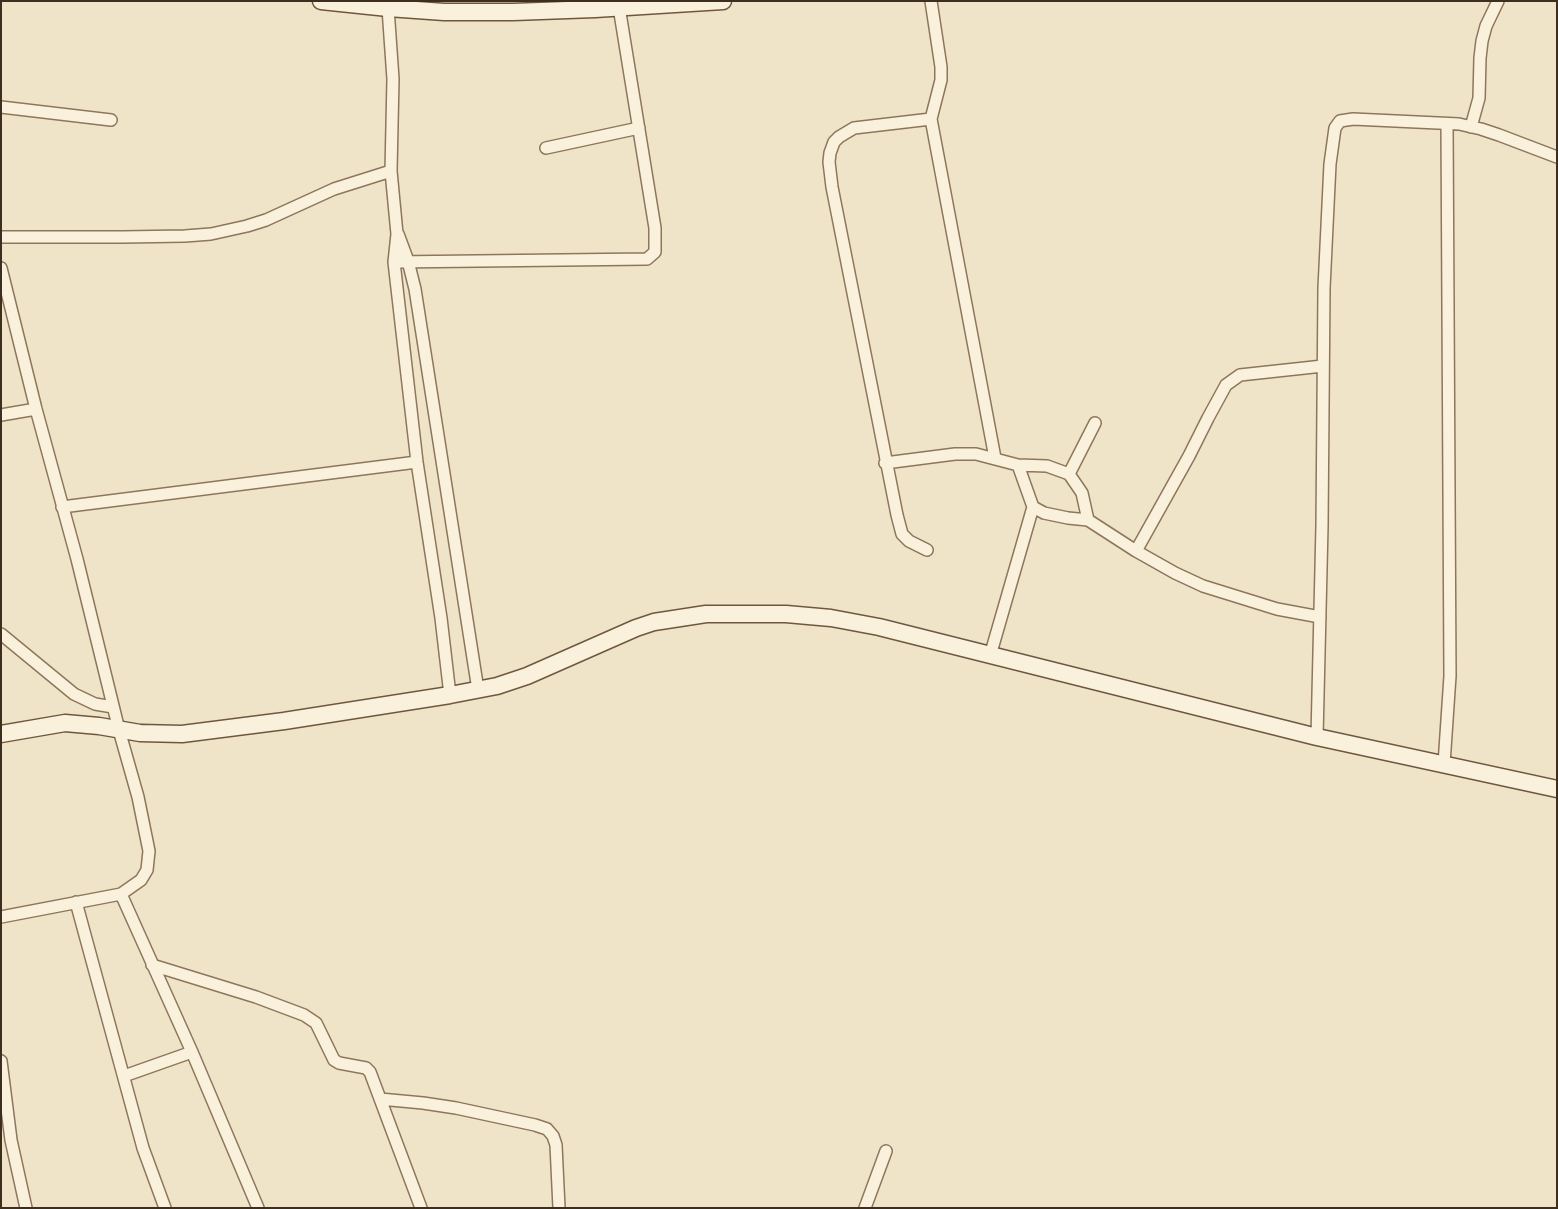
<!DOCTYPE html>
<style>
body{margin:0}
#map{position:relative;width:1558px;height:1209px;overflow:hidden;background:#f0e4c8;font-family:Spectral,serif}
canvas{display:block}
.frame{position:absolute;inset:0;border:2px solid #3d2e20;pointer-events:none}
</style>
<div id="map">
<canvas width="1558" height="1209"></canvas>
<div class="frame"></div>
</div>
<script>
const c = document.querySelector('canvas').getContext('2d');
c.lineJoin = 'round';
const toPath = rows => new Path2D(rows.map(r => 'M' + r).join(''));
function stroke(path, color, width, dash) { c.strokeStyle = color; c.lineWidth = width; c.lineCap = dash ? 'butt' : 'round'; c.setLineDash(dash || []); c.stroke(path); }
const street = toPath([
 [931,1,941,67,941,80,931,119,995,458],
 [388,8,393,79,391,171,397,234,394,262,417,462,441,618,450,695],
 [1,107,111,120],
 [1471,127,1479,98,1480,58,1482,41,1486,26,1498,1],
 [546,148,639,128],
 [398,234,408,261,415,289,478,690],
 [1,237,123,237,185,236,211,234,247,226,266,220,334,189,391,171],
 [394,262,647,259,655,252,655,228,619,7],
 [1,268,36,409,77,559,119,730,138,797,149,851,147,870,141,880,121,894,1,917],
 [1,415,36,409],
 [885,463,955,454,976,454,1018,465,1033,507,990,656],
 [1018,465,1047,466,1069,474,1082,493,1088,520],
 [1069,474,1095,423],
 [62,507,417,462],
 [1033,507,1044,513,1068,518,1088,520,1136,551,1175,573,1203,586,1277,609,1320,617],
 [927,550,909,541,902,534,897,515,832,187,829,162,830,153,834,142,839,137,854,128,931,119],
 [1136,551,1189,456,1208,418,1226,385,1240,375,1323,366],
 [1,634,74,694,95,704,113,707],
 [1317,737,1322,526,1324,288,1330,164,1335,128,1340,121,1353,119,1459,124,1481,129,1499,135,1557,157],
 [1444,764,1450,676,1447,124],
 [121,894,192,1052,258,1208],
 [76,902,143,1148,165,1208],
 [152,965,256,997,304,1015,316,1023,334,1060,339,1063,366,1068,370,1072,421,1208],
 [1,1061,11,1140,26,1208],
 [124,1076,192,1052],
 [380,1099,423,1103,456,1108,535,1125,547,1129,553,1136,556,1145,559,1208],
 [865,1208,886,1151]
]);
const secondary = toPath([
 [321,1,388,8,444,12,513,12,595,9,723,1],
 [1,734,65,723,99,726,140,733,182,734,284,721,450,695,497,686,527,676,636,628,654,622,706,614,786,614,831,618,879,627,1317,737,1557,789]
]);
stroke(street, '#8d765c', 14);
stroke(secondary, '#6f573f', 19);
stroke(street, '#faf1dc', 11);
stroke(secondary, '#faf1dc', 16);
</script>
